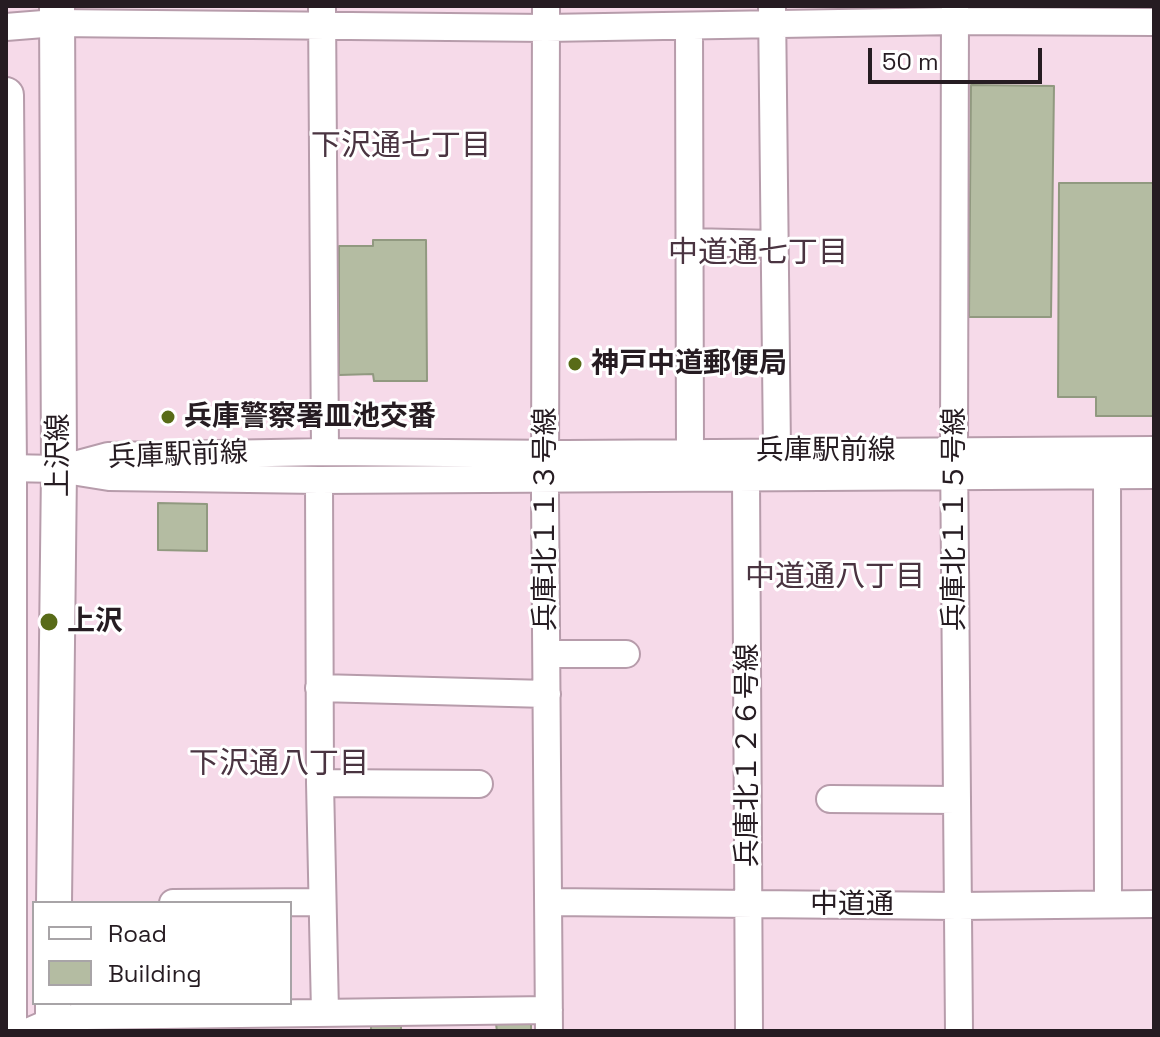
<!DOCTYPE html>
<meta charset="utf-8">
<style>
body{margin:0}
#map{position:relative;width:1160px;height:1037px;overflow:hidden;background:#f6dae9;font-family:"Space Grotesk",sans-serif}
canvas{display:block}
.frame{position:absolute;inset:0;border:8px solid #261c22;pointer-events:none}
.legend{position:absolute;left:32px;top:901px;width:260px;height:104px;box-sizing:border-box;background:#fff;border:2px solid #a8a4a7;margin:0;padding:10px 14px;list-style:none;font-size:24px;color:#261c22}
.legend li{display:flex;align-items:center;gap:16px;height:40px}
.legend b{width:40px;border:2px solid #a8a4a7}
.scale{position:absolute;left:868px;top:48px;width:174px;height:36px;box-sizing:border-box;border:4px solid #261c22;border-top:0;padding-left:10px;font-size:24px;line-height:28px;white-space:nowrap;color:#261c22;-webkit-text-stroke:6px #fff;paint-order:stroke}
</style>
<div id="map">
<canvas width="1160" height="1037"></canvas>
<div class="frame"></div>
<ul class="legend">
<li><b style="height:10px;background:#fff"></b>Road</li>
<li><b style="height:22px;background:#b4bca2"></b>Building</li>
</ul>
<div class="scale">50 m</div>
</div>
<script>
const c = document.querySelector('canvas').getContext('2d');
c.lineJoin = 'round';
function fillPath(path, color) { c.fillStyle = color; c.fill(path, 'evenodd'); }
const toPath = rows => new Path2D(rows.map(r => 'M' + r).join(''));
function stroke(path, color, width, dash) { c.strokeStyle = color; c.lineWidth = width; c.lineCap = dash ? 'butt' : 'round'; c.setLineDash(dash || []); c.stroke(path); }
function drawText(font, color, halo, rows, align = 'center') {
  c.font = font + ' "Space Grotesk","Noto Sans JP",sans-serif'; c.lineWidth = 6; c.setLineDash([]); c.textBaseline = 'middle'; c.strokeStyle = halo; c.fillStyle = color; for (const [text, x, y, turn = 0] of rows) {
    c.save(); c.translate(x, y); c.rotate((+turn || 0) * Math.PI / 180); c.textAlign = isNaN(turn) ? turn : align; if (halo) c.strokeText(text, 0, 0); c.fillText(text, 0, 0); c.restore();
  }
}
const building = toPath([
 [971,85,1054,86,1051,317,969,317,971,85],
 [1059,183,1154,183,1154,416,1096,416,1096,397,1058,397,1059,183],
 [373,240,426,240,427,381,374,381,373,374,339,375,339,246,373,246,373,240],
 [158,503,207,504,207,551,158,550,158,503],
 [401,1020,401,1031,371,1031,371,1021,401,1020],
 [531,1023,531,1031,497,1031,496,1024,531,1023]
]);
fillPath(building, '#b4bca2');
stroke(building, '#919980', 2);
const minor = toPath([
 [322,6,325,452],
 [546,6,545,495,549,1031],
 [772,6,777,451],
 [955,7,954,451,959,1031],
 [689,26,690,454],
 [6,27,56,23,546,28,956,21,1154,22],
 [690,242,774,244],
 [67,467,108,456,325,452,567,454,1154,450],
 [6,468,59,469,109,477,319,480,1154,475],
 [1107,476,1108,904],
 [746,478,749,1031],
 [319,480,320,783,325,1012],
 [547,654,626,654],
 [319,688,547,694],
 [320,783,479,784],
 [830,799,957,800],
 [550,902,958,906,1154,904],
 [173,903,322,902],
 [30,1031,53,1021,85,1016,549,1010]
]);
const major = toPath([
 [6,95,9,469,9,1031],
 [54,903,59,469,57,6],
 [53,1031,53,1003]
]);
stroke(minor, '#b79cab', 30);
stroke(major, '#b79cab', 38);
stroke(minor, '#fff', 26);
stroke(major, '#fff', 34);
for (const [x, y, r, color] of [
 [575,364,8,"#586b18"],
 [168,417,8,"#586b18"],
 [49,622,10,"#586b18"]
]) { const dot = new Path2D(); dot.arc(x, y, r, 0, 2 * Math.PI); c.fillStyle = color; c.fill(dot); stroke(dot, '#fff', 3); }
drawText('bold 28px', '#261c22', '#fff', [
 ["神戸中道郵便局",591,364],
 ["兵庫警察署皿池交番",184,417],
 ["上沢",67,622]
], 'left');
drawText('28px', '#261c22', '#fff', [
 ["兵庫駅前線",826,451],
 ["上沢線",59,455,-90],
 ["兵庫駅前線",178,456,-2],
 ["兵庫北１１３号線",546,519,-90],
 ["兵庫北１１５号線",955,519,-90],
 ["兵庫北１２６号線",748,755,-90],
 ["中道通",852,905]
]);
drawText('30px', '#4a3441', '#fff', [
 ["下沢通七丁目",401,147],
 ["中道通七丁目",758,254],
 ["中道通八丁目",835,578],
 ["下沢通八丁目",279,765]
]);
</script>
